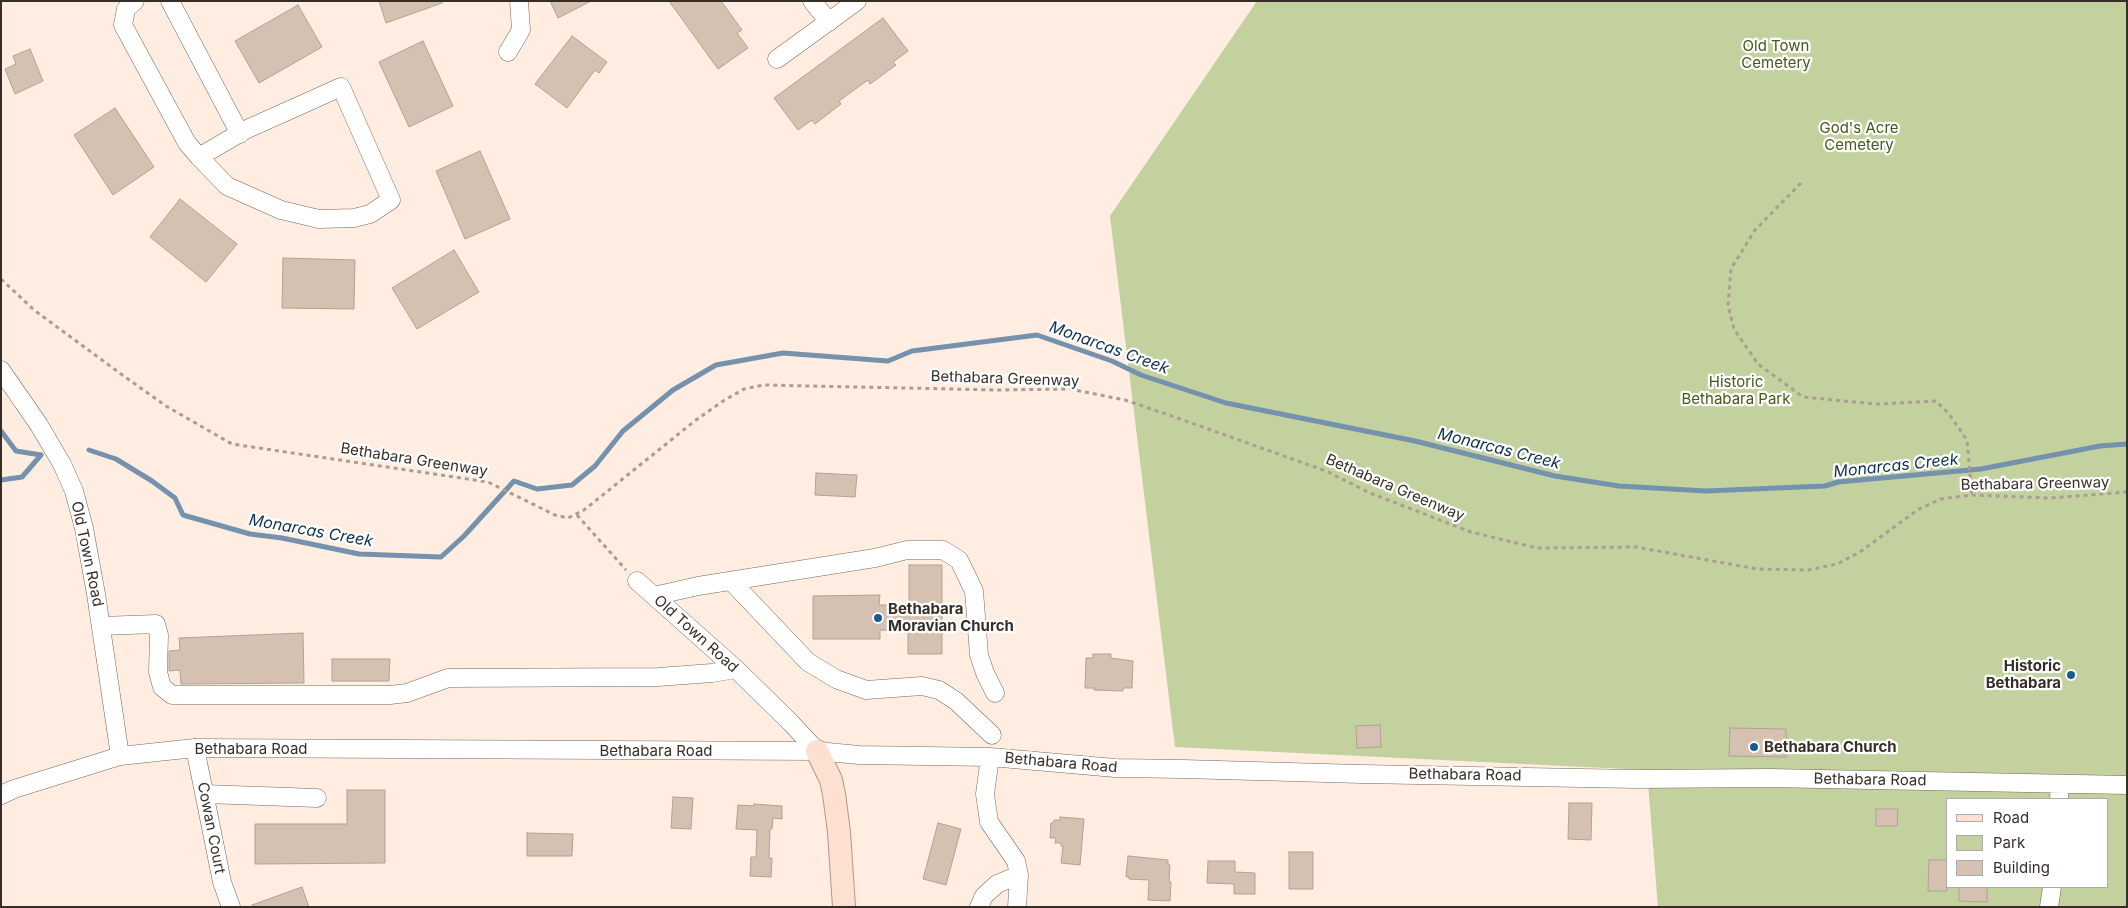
<!DOCTYPE html>
<style>
body{margin:0}
#map{position:relative;width:2128px;height:908px;overflow:hidden;background:#feede0;font-family:Inter,sans-serif}
canvas{display:block}
.frame{position:absolute;inset:0;border:2px solid #362e27;pointer-events:none}
.legend{position:absolute;left:1946px;top:798px;width:162px;height:90px;box-sizing:border-box;background:#fff;border:1px solid #afaba9;margin:0;padding:6px 9px;list-style:none;font-size:15px;color:#362e27}
.legend li{display:flex;align-items:center;gap:10px;height:25px}
.legend b{width:25px;border:1px solid #afaba9}
</style>
<div id="map">
<canvas width="2128" height="908"></canvas>
<div class="frame"></div>
<ul class="legend">
<li><b style="height:6px;background:#fde0d2"></b>Road</li>
<li><b style="height:14px;background:#c3d19f"></b>Park</li>
<li><b style="height:14px;background:#d5c1b1"></b>Building</li>
</ul>
</div>
<script>
const c = document.querySelector('canvas').getContext('2d');
c.lineJoin = 'round';
function fillPath(path, color) { c.fillStyle = color; c.fill(path, 'evenodd'); }
const toPath = rows => new Path2D(rows.map(r => 'M' + r).join(''));
function stroke(path, color, width, dash) { c.strokeStyle = color; c.lineWidth = width; c.lineCap = dash ? 'butt' : 'round'; c.setLineDash(dash || []); c.stroke(path); }
function drawText(font, color, halo, rows, align = 'center') {
  c.font = font + ' Inter,sans-serif'; c.lineWidth = 4.5; c.setLineDash([]); c.textBaseline = 'middle'; c.strokeStyle = halo; c.fillStyle = color; for (const [text, x, y, turn = 0] of rows) {
    c.save(); c.translate(x, y); c.rotate((+turn || 0) * Math.PI / 180); c.textAlign = isNaN(turn) ? turn : align; if (halo) c.strokeText(text, 0, 0); c.fillText(text, 0, 0); c.restore();
  }
}
fillPath(toPath([
 [1257,1,2127,1,2127,907,1658,907,1647,770,1175,747,1110,216],
 [1947,799,2107,799,2107,887,1947,887]
]), '#c3d19f');
stroke(toPath([
 [1,431,16,451,41,455],
 [89,450,116,459,152,481,175,498,183,515,250,534,282,538,359,554,441,557,464,536,514,481,537,489,572,485,595,466,623,431,673,390,716,365,783,353,888,361,912,351,1037,335,1112,361,1141,375,1226,403,1415,441,1555,476,1619,486,1706,491,1825,486,1838,482,1981,469,2100,446,2127,444],
 [1,480,22,477,41,455]
]), '#7491ad', 5);
const building = toPath([
 [379,1,442,1,442,3,386,23,379,1],
 [550,1,591,1,558,18,550,1],
 [669,1,721,1,742,30,737,33,748,48,718,69,669,1],
 [298,5,322,47,259,83,235,41,298,5],
 [883,18,908,51,893,62,896,65,870,84,868,80,839,101,841,104,815,124,812,120,798,130,774,98,883,18],
 [572,36,607,62,599,73,595,70,567,108,535,84,572,36],
 [423,41,453,106,409,127,379,62,423,41],
 [30,49,43,81,15,94,5,69,16,64,13,56,30,49],
 [115,108,154,167,113,195,74,135,115,108],
 [480,151,510,219,465,239,436,171,480,151],
 [180,199,237,244,206,282,150,237,180,199],
 [454,250,479,292,417,329,392,288,454,250],
 [283,258,355,260,354,309,282,308,283,258],
 [816,473,857,475,855,497,815,495,816,473],
 [909,565,942,565,942,654,908,654,908,631,880,630,880,639,813,639,813,596,880,595,879,605,909,605,909,565],
 [303,633,304,683,181,684,180,670,169,671,169,651,180,650,179,638,303,633],
 [1093,654,1111,654,1111,658,1133,661,1132,688,1123,688,1123,691,1094,690,1094,688,1085,688,1086,658,1093,658,1093,654],
 [332,659,390,659,389,681,332,681,332,659],
 [1380,725,1381,747,1357,748,1356,726,1380,725],
 [1730,728,1786,729,1786,757,1729,756,1730,728],
 [347,790,385,790,385,863,255,864,255,824,347,824,347,790],
 [673,797,693,798,691,829,671,828,673,797],
 [1569,803,1592,803,1591,840,1568,839,1569,803],
 [754,804,782,806,782,819,773,818,772,829,770,829,769,858,772,858,771,877,750,876,751,857,756,857,757,830,736,829,738,805,754,806,754,804],
 [1876,809,1898,809,1897,826,1876,826,1876,809],
 [1060,817,1084,819,1080,865,1061,863,1063,846,1061,846,1061,843,1055,843,1056,838,1050,838,1051,823,1053,823,1054,820,1060,820,1060,817],
 [938,823,961,829,946,885,923,879,938,823],
 [527,833,573,834,572,856,527,856,527,833],
 [1289,852,1313,852,1313,889,1289,889,1289,852],
 [1128,856,1168,860,1168,865,1170,865,1169,882,1171,882,1170,901,1148,900,1149,880,1129,879,1129,877,1126,877,1128,856],
 [1929,860,1947,860,1947,891,1928,891,1929,860],
 [1208,861,1235,861,1235,872,1255,873,1255,894,1234,894,1234,884,1207,883,1208,861],
 [302,887,309,907,252,907,252,905,302,887],
 [1959,887,1987,887,1987,902,1959,901,1959,887]
]);
fillPath(building, '#d5c1b1');
stroke(building, '#b4a191', 1);
const minor = toPath([
 [135,1,126,9,123,25,187,143,199,157,227,186,281,210,319,219,354,218,370,214,391,200,341,87,245,130,199,157],
 [170,1,240,134],
 [812,1,829,22],
 [508,52,521,30,519,1],
 [777,59,857,1],
 [1,370,39,425,62,464,74,491,84,528,96,594,120,756],
 [637,581,736,669,791,723,817,751],
 [731,581,808,662,836,679,866,690,922,686,939,690,956,701,992,735],
 [654,596,698,586,875,558,907,550,943,550,959,560,974,591,979,655,985,673,995,693],
 [101,626,156,624,159,635,158,672,162,687,172,695,390,695,407,693,448,678,658,677,712,673,736,669],
 [195,748,222,882,231,907],
 [990,757,985,794,989,822,1016,861,1019,875,1017,907],
 [205,794,317,798],
 [1,795,14,789,120,756,195,748,817,751,859,755,990,757,1115,768,1183,769,1361,774,1637,779,1769,778,2127,785],
 [2059,799,2060,784],
 [979,907,984,896,997,884,1019,875],
 [2049,907,2052,887]
]);
const major = toPath([
 [817,751,831,780,834,794,839,832,844,907]
]);
stroke(minor, '#796759', 19);
stroke(major, '#b69583', 24);
stroke(toPath([
 [1801,183,1755,230,1731,269,1728,306,1734,329,1758,364,1803,397,1877,404,1936,401,1949,414,1967,440,1972,495],
 [1,279,34,310,121,374,166,406,232,444,488,482,555,515,568,518,584,510,696,420,723,401,744,389,764,385,998,390,1070,389,1125,400,1169,415,1326,471,1370,493,1471,532,1537,548,1636,547,1757,569,1808,570,1837,564,1860,552,1919,509,1941,499,1972,495,2050,498,2127,492],
 [577,515,626,570]
]), '#ab9d93', 3, [4, 4]);
stroke(minor, '#fff', 18);
stroke(major, '#fde0d2', 22);
for (const [x, y, r, color] of [
 [878,618,5,"#195d92"],
 [2071,675,5,"#195d92"],
 [1754,747,5,"#195d92"]
]) { const dot = new Path2D(); dot.arc(x, y, r, 0, 2 * Math.PI); c.fillStyle = color; c.fill(dot); stroke(dot, '#fff', 2); }
drawText('15px', '#495619', '#fff', [
 ["Old Town",1776,46],
 ["Cemetery",1776,63],
 ["God's Acre",1859,128],
 ["Cemetery",1859,145],
 ["Historic",1736,382],
 ["Bethabara Park",1736,399]
]);
drawText('15px', '#362e27', '#fff', [
 ["Bethabara Greenway",1005,379,2],
 ["Bethabara Greenway",414,460,9],
 ["Bethabara Greenway",2035,484,-1],
 ["Bethabara Greenway",1395,488,23],
 ["Old Town Road",87,554,78],
 ["Old Town Road",696,634,42],
 ["Bethabara Road",251,749],
 ["Bethabara Road",656,751],
 ["Bethabara Road",1061,763,5],
 ["Bethabara Road",1465,775,1],
 ["Bethabara Road",1870,780,1],
 ["Cowan Court",211,828,79]
]);
drawText('bold 15px', '#362e27', '#fff', [
 ["Bethabara",888,609],
 ["Moravian Church",888,626],
 ["Historic",2061,666,"right"],
 ["Bethabara",2061,683,"right"],
 ["Bethabara Church",1764,747]
], 'left');
drawText('italic 16px', '#0e304c', '#fff', [
 ["Monarcas Creek",1109,348,20],
 ["Monarcas Creek",1499,449,14],
 ["Monarcas Creek",1896,466,-6],
 ["Monarcas Creek",311,531,10]
]);
</script>
